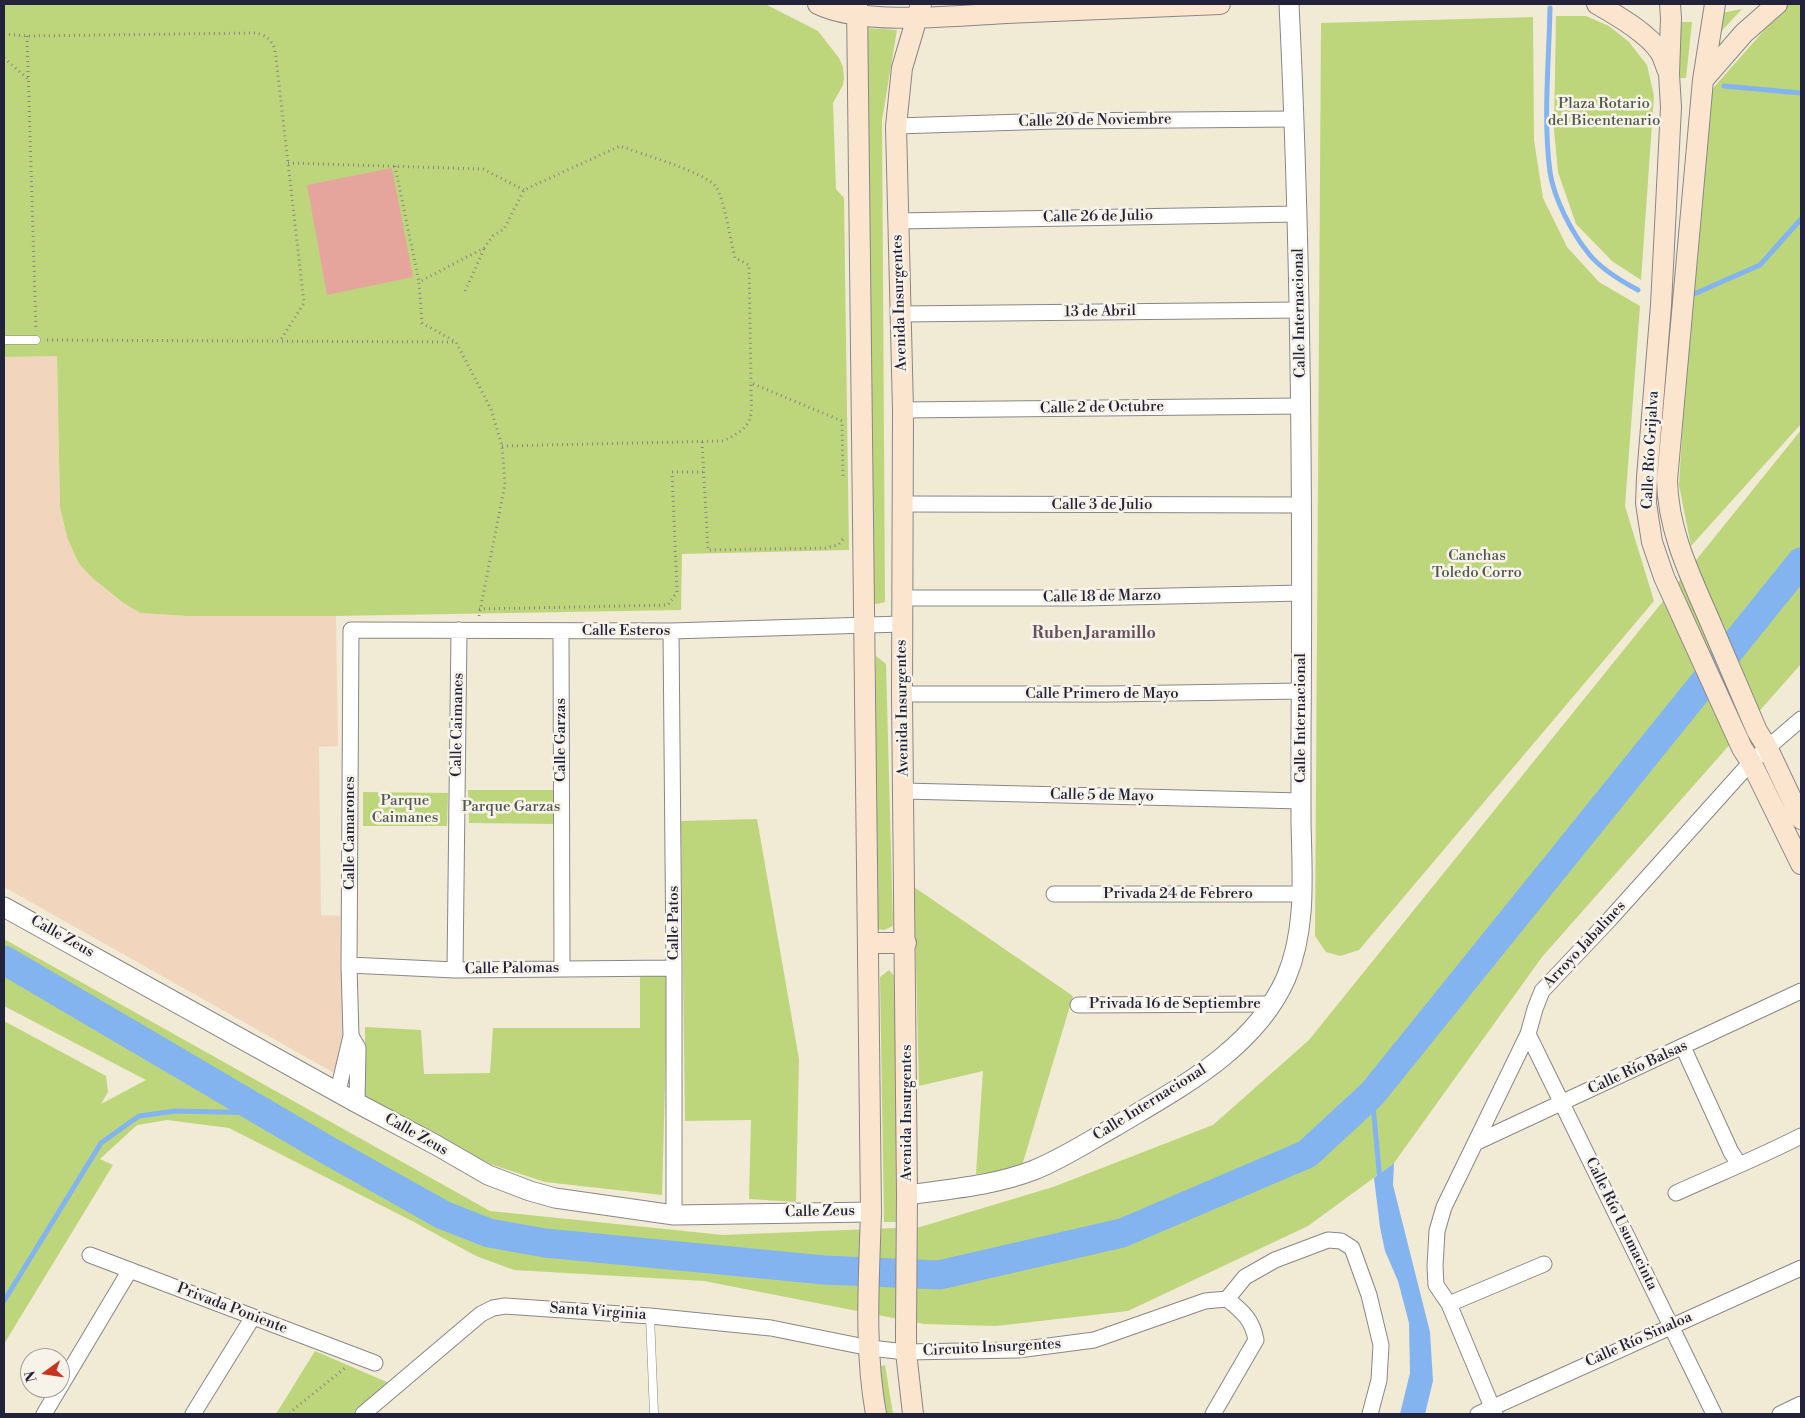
<!DOCTYPE html>
<meta charset="utf-8">
<style>
body{margin:0}
#map{position:relative;width:1805px;height:1418px;overflow:hidden;background:#f1ead5;font-family:"Libre Bodoni",serif}
canvas{display:block}
.frame{position:absolute;inset:0;border:5px solid #22223b;pointer-events:none}
.north{position:absolute;left:20px;top:1348px;width:50px;height:50px;box-sizing:border-box;background:#f7f3e8;border:1px solid #a29fa3;border-radius:50%;rotate:256deg;font-size:14px;font-weight:700;line-height:20px;text-align:center;color:#22223b}
.north::after{content:'';display:block;margin:auto;width:18px;height:22px;background:#c8321e;clip-path:polygon(50% 0,100% 100%,50% 72%,0 100%)}
</style>
<div id="map">
<canvas width="1805" height="1418"></canvas>
<div class="frame"></div>
<div class="north">N</div>
</div>
<script>
const context = document.querySelector('canvas').getContext('2d');
context.lineJoin = 'round';
function paint(path, color) {
  context.fillStyle = color;
  context.fill(path, 'evenodd');
}
function stroke(path, color, width, dash) {
  context.strokeStyle = color;
  context.lineWidth = width;
  context.lineCap = dash ? 'butt' : 'round';
  context.setLineDash(dash || []);
  context.stroke(path);
}
function label(font, color, halo, rows, align = 'center') {
  context.font = font + ' "Libre Bodoni",serif';
  context.lineWidth = 5;
  context.setLineDash([]);
  context.textBaseline = 'middle';
  context.strokeStyle = halo;
  context.fillStyle = color;
  for (const [text, x, y, turn = 0] of rows) {
    context.save();
    context.translate(x, y);
    context.rotate((+turn || 0) * Math.PI / 180);
    context.textAlign = isNaN(turn) ? turn : align;
    if (halo) context.strokeText(text, 0, 0);
    context.fillText(text, 0, 0);
    context.restore();
  }
}
paint(new Path2D(`
 M57 355 60 507 67 537 78 562 90 576 122 603 140 613 187 616H336L338 746 319 747 321 915 340 916 343 1037 336 1074 4 887V357Z`), '#f1d5bd');
paint(new Path2D(`
 M4 4H765L818 31 839 58 843 67 844 78 843 85 833 103 836 189 844 198 849 550 682 554 681 610 336 616H187L140 613 123 603 90 576 78 562 67 537 60 507 57 356 4 357Z
 M1787 4H1801V424L1691 546 1679 485 1692 276 1708 94Z
 M1742 9 1715 38 1716 14Z
 M1556 16H1586L1609 26 1629 42 1647 65 1654 96 1641 280 1612 261 1576 224 1558 172 1554 129Z
 M1533 17 1534 140 1543 198 1567 247 1599 282 1640 306 1625 506 1654 601 1359 950 1340 956 1326 952 1315 936 1321 23Z
 M1679 22H1692L1686 78H1677Z
 M866 28 897 30 882 120 885 602 877 604 867 602Z
 M1801 430V664L1542 957 1394 1163 1308 1226 1128 1311 996 1326 924 1324 704 1281 514 1270 476 1256 414 1222 229 1128 167 1120 137 1125 100 1159 113 1165 4 1344V1021L106 1076 108 1092 101 1104 146 1080 4 1006V939L490 1211 723 1235 920 1227 1053 1187 1213 1125 1309 1040Z
 M876 656 886 664 893 926 884 930 873 928Z
 M468 790H553V824L469 823Z
 M363 792 448 793 447 826H363Z
 M757 819 799 1059 796 1202 749 1199 751 1120 685 1121 681 821Z
 M914 887 1073 996 1021 1169 976 1174 983 1071 919 1086Z
 M889 970 896 978 898 1222H884L880 977Z
 M668 974 662 1195 545 1182 490 1164 403 1119 365 1097V1027L421 1030 424 1074 490 1073 493 1028H640V975Z
 M315 1351 389 1383 354 1414H276Z
 M885 1365 893 1414H881L876 1368Z`), '#bed67b');
paint(new Path2D(`
 M1394 1163 1393 1185 1430 1332 1433 1381 1425 1414H1400L1410 1373 1409 1323 1398 1281 1385 1251 1380 1227 1374 1178Z`), '#84b4ef');
stroke(new Path2D(`
 M1550 8C1549 61 1543 119 1550 172 1554 199 1572 233 1589 254 1601 269 1621 281 1638 290
 M1724 86 1801 93
 M1694 294 1760 265 1801 219
 M1372 1094 1380 1181
 M4 1301 101 1143 139 1116 176 1111 264 1113`), '#84b4ef', 5);
stroke(new Path2D(`
 M4 960 329 1151 443 1215 489 1233 545 1243 824 1270 939 1275 1122 1233 1307 1154 1372 1094 1801 562`), '#84b4ef', 29);
paint(new Path2D(`
 M392 168 413 277 327 295 307 185Z`), '#e5a59d');
const service = new Path2D(`
 M4 340H36
 M650 1316 654 1414`);
const minor = new Path2D(`
 M896 126 1054 121 1294 119
 M898 221 1298 214
 M900 314 1300 310
 M903 410 1301 406
 M903 504 1301 505
 M902 598H1082L1302 593
 M561 631 562 969
 M671 631 674 968V1215
 M902 694H1109L1302 691
 M904 791 1301 801
 M1054 894H1303
 M349 965 455 970 674 968
 M455 970 459 630
 M1078 1005 1271 1004
 M1528 1034 1714 1414
 M351 1036 358 1048 357 1103
 M1683 1047 1731 1152 1739 1164
 M338 1091 351 1036 349 965 351 630 671 631 902 624
 M1475 1143 1801 991
 M1676 1193C1718 1174 1760 1157 1801 1136
 M90 1255 375 1363
 M1449 1304 1544 1264
 M44 1414 130 1270
 M193 1414 253 1317
 M363 1414 481 1314 493 1308 505 1306 650 1316 771 1328 870 1348 906 1352 1018 1350 1094 1340 1205 1301 1227 1299 1245 1277 1275 1260 1328 1240 1341 1241 1352 1248 1369 1295 1381 1345 1379 1380 1370 1414
 M1213 1414 1256 1340C1252 1319 1243 1312 1227 1299
 M1478 1414 1801 1268
 M1495 1414 1449 1304 1436 1285 1435 1266 1437 1231 1444 1207 1528 1034 1535 1009 1542 991 1610 919 1751 762 1801 719
 M1780 1414 1801 1404`);
const tertiary = new Path2D(`
 M4 907 357 1103 436 1145 488 1175 530 1191 555 1198 674 1215 871 1212
 M907 1195C950 1189 993 1186 1034 1170 1062 1159 1089 1141 1116 1126 1179 1088 1255 1049 1286 978 1307 929 1302 873 1301 822 1301 793 1301 764 1301 736 1303 491 1301 248 1289 4`);
const secondary = new Path2D(`
 M818 4C863 26 955 16 1006 13 1078 10 1149 7 1220 4
 M857 4 871 1212C869 1279 864 1348 876 1414
 M1597 4C1616 15 1648 33 1660 52 1664 58 1665 65 1668 71
 M1670 4 1671 18 1669 74 1671 107 1661 305 1647 477 1646 503 1649 523 1652 542 1664 577 1742 748 1751 762 1801 864
 M1715 4 1703 80 1667 480C1668 530 1689 573 1709 619 1725 656 1741 694 1757 731L1767 747 1801 819
 M1703 80 1744 33 1777 4
 M868 943H906
 M913 1414 906 1352V1329L907 1195 902 694 903 410 896 126 902 68 921 4`);
stroke(service, '#8a8688', 9);
stroke(minor, '#8a8688', 17);
stroke(tertiary, '#8a8688', 21);
stroke(secondary, '#8a8688', 22);
stroke(new Path2D(`
 M4 34 27 36 255 33C267 35 270 39 275 49L304 303 280 341
 M27 36 36 331
 M4 58 28 79
 M288 163 483 169 524 190
 M395 166 419 282
 M465 291 484 249
 M47 340 455 342
 M702 442 708 550 825 548 838 545 844 538
 M502 446 723 441C757 425 751 417 751 383L842 421 843 479
 M479 609 668 605 677 592 672 472H704
 M479 616 505 484 502 446 491 409 456 342 422 323 419 282 484 248 493 236 504 229 524 190 620 146C639 153 707 173 716 187 724 198 731 243 735 258L749 265 751 383
 M290 1414 293 1410 345 1368`), '#8a8688', 3, [1, 4]);
stroke(service, '#fff', 8);
stroke(minor, '#fff', 15);
stroke(tertiary, '#fff', 19);
stroke(secondary, '#fbe5cf', 20);
label('15px', '#51584e', '#f7f3e8', [
 ["Plaza Rotario",1604,104],
 ["del Bicentenario",1604,121],
 ["Canchas",1477,556],
 ["Toledo Corro",1477,573],
 ["Parque",405,801],
 ["Caimanes",405,818],
 ["Parque Garzas",511,807]
]);
label('15px', '#22223b', '#f7f3e8', [
 ["Calle 20 de Noviembre",1095,121,-1],
 ["Calle 26 de Julio",1098,217,-1],
 ["Avenida Insurgentes",900,303,-92],
 ["13 de Abril",1100,312,-1],
 ["Calle Internacional",1300,313,-91],
 ["Calle 2 de Octubre",1102,408,-1],
 ["Calle Río Grijalva",1651,450,-87],
 ["Calle 3 de Julio",1102,505],
 ["Calle 18 de Marzo",1102,597,-1],
 ["Calle Esteros",626,631],
 ["Calle Primero de Mayo",1102,694],
 ["Avenida Insurgentes",903,708,-91],
 ["Calle Internacional",1301,718,-90],
 ["Calle Caimanes",458,725,-89],
 ["Calle Garzas",561,740,-90],
 ["Calle 5 de Mayo",1102,796,1],
 ["Calle Camarones",350,833,-90],
 ["Privada 24 de Febrero",1178,894],
 ["Calle Patos",674,923,-90],
 ["Calle Zeus",62,937,29],
 ["Arroyo Jabalines",1585,945,-47],
 ["Calle Palomas",512,969,-1],
 ["Privada 16 de Septiembre",1175,1004],
 ["Calle Río Balsas",1638,1068,-25],
 ["Calle Internacional",1150,1103,-32],
 ["Avenida Insurgentes",907,1113,-90],
 ["Calle Zeus",416,1135,29],
 ["Calle Zeus",820,1212,-1],
 ["Calle Río Usumacinta",1621,1224,64],
 ["Privada Poniente",232,1309,21],
 ["Santa Virginia",598,1312,4],
 ["Calle Río Sinaloa",1639,1340,-24],
 ["Circuito Insurgentes",992,1348,-3]
]);
label('bold 16px', '#66505d', '#f7f3e8', [
 ["Ruben Jaramillo",1094,634]
]);
</script>
